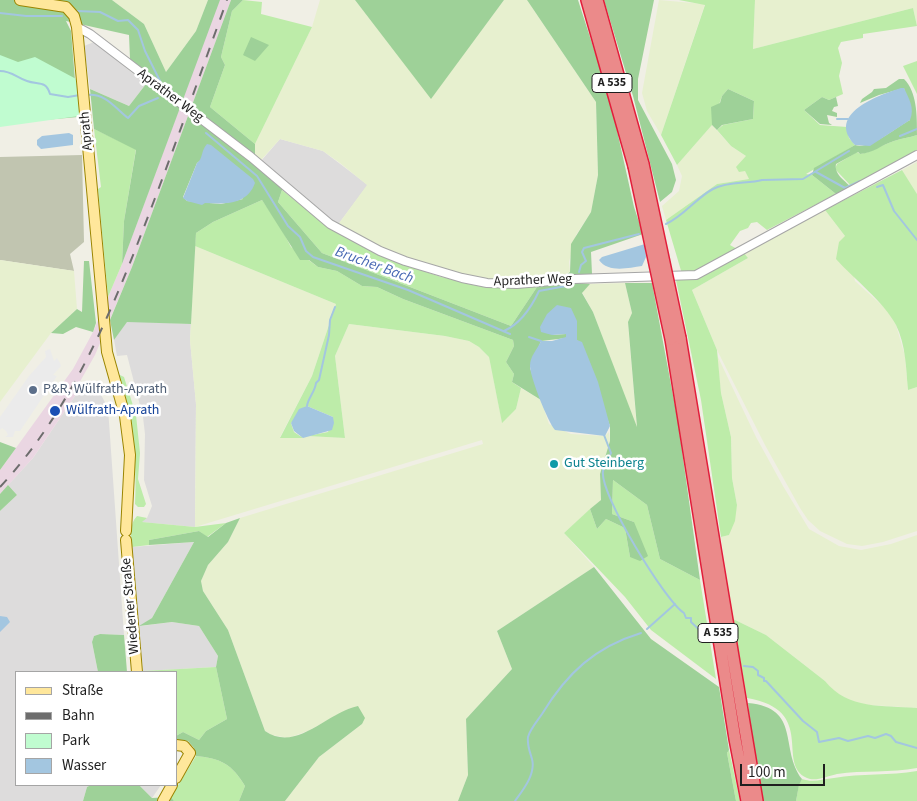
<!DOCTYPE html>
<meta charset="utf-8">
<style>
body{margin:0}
#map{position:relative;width:917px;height:801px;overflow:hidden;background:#f0efe5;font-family:"Source Sans 3",sans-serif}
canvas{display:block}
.legend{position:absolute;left:15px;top:671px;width:162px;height:115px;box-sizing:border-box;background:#fff;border:1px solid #a5a5a5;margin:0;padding:6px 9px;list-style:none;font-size:15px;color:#1f1f1f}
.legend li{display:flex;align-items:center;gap:10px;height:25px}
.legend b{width:25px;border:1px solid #a5a5a5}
.scale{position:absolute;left:740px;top:764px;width:85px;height:22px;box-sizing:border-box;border:2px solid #1f1f1f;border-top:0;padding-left:6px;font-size:15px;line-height:18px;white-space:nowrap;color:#1f1f1f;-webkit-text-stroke:4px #fff;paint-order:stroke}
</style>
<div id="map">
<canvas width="917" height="801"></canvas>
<ul class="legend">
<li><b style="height:6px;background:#ffe79b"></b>Straße</li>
<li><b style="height:6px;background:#6d6d6d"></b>Bahn</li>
<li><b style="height:14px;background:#c0fcd0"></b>Park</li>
<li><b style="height:14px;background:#a3c6e0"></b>Wasser</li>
</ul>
<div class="scale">100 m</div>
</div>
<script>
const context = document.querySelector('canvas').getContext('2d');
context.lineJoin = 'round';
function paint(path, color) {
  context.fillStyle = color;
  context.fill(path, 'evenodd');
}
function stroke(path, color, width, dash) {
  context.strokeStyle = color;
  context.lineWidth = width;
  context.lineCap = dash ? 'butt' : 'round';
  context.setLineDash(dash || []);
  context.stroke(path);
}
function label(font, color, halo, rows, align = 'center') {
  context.font = font + ' "Source Sans 3",sans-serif';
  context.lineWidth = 5;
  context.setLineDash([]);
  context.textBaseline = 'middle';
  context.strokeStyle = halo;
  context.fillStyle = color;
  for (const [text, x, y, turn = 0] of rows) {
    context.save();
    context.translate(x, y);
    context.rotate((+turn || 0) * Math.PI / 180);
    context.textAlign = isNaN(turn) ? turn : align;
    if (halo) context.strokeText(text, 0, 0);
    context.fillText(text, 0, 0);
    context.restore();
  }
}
paint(new Path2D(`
 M94 42 146 84 129 106 90 89 84 46Z
 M280 139 323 151 368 185 337 226 261 161Z
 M127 321 191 324 190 340 196 404 195 527 141 522 147 518 152 506 144 480 145 434 143 417 127 355 117 356 114 340Z
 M87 384 95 386 99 391 108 408 124 635 100 634 94 636 92 642 98 672H16V785H91L87 787 83 801H0V511L17 495 8 485 33 458 81 387Z
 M194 542 152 618 141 626 172 622 199 626 218 656 216 667 143 671 132 547Z
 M139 785H161L152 798Z`), '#dddcdc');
paint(new Path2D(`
 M219 0H231L132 267 95 355 78 385 81 387 33 458 0 494V470L73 369 93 332 122 264Z`), '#ead6e2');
paint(new Path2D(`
 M82 155 84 242 70 254 74 271 0 260V157Z`), '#c1c5b0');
paint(new Path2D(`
 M112 0H208L196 31 166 72 144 24Z
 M320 0H355L431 98 504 0H527L596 102 598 175 591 212 576 235 569 262 570 272 555 278 515 281 486 280 433 268 381 249 337 226 367 185 340 163 323 151 280 139 261 160 255 155V144L312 27Z
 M659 0 705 4 661 135 647 111 642 93Z
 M755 0H917V26L913 8 753 49Z
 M712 125 731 146 746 156 745 171 749 179 717 184 666 220 662 206 679 191 682 176 677 165Z
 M917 162V194L902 170Z
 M825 210 845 236 855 281 887 310 896 325 905 356 908 390 917 387V531L883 542 862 546 847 544 820 531 808 520 800 508 765 445 717 350 692 290 748 258 744 253Z
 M195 246 336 304 312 376 280 437 307 436 345 438 335 356 349 324 445 336 469 341 479 347 489 357 502 422 516 409 521 388 541 400 549 424 571 434 605 436 609 432 610 441 600 474 601 500 564 533 594 567 497 631 512 669 466 719 468 775 458 801H285L319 757 362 724 350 708 308 731 288 738 272 735 265 731 228 630 203 591 201 581 208 565 228 542 240 518 483 444 482 440 195 527 196 404 190 340Z
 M0 260 74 271 77 309 51 333 0 402Z
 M625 283 632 313 628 323 637 429 593 312 582 292 590 284Z
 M717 355 756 437 783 486 809 529 839 546 861 550 891 544 917 535V708L856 704 832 690 825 681 766 635 733 619 721 537 729 535 737 505 732 478 731 437 721 393Z`), '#e7f0cf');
paint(new Path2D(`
 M243 0 262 2 261 14 312 27 255 144 210 107 225 65 221 57 232 11Z
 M679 0H755L753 49 913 8 917 26 863 34V38L841 42 838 48 842 63 839 76 843 94 829 100 822 97 804 110 820 125 847 127 849 138 855 145 806 174 812 175 836 194 767 230 757 222 751 223 748 228 740 231 730 245 744 253 748 258 692 290 717 350 721 393 731 437 732 478 737 505 735 521 729 535 721 537 701 400 676 280 682 274 666 220 717 184 749 179 745 171 739 172 736 167 746 156 731 146 717 130 723 125 753 119 754 101 728 89 722 96 712 125 677 165 661 135 705 5Z
 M917 61V94L903 66Z
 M94 129 136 149 124 221 122 264 108 297 98 189 101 187Z
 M917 135V152L851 186 835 169 837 164 857 152 860 154C873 152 881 145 894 141 902 138 909 138 917 135Z
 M902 170 917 194V387L908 390C906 369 906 345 896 325 884 302 854 279 836 259L839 242 845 236 825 210Z
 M282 190 332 230 397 262 441 277 488 286 539 284 511 326 322 253 278 202Z
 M262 200 280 226 291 247 318 267 337 271 362 286 377 287 403 299 513 340 514 346 506 362 514 374 512 382 521 388 516 409 502 423 489 357 479 347 469 341 445 336 349 324 335 356 345 438 307 436 328 432 333 417 307 406 291 423 294 432 303 438H280L312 376 336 304 195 246 196 233 213 222Z
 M116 373 124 377 136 415 140 453 138 479 146 504 144 507H138L135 504C138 458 130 417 116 373Z
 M613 480 647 505 660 559 700 580 716 679 651 630 625 597 564 533 590 509 597 529 606 519 625 528 630 557 634 522 612 514Z
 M137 516 147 518 142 522 195 527 226 523 207 537 199 531 149 540V545L132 547C131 536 129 524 137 516Z
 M733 619 766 635 825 681C848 710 883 705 917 708V768C891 773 863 770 837 774 828 776 815 782 807 778 775 764 818 710 747 698Z
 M216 667 227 719 206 731 199 740 183 732 176 736V672L143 671Z
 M729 750 740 801H736L727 753Z
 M196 756C220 758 232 764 245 786L239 801H174L171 797Z
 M917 771V801H796L799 784 802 779C813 783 823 779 834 778 861 773 890 776 917 771Z`), '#bdeca9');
paint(new Path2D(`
 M0 0H112L144 24 166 72 196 31 208 0H220L122 264 124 221 136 150 94 129 90 89 129 106 146 84 130 59 129 35 66 21 71 31 78 117 0 124Z
 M231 0H243L232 11 221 57 225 65 210 107 255 144V155L299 194 282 190 278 202 322 253 511 326 539 284 563 282 590 284 582 293 593 312 637 427 628 322 632 313 625 283H652L678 422 700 580 660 559 647 505 613 480 612 514 634 522 648 556 640 561 630 557 625 528 606 519 597 529 590 509 601 500 600 474 610 441V426L577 340V321L552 335 566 334 567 338 541 341 530 368 541 400 512 382 514 374 506 362 514 346 513 340 403 299 377 287 362 286 337 271 318 267 309 260H300L262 200 213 222 196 233 191 324 127 322 114 340 110 320 132 267ZM201 160 243 199 221 204 187 201 183 197 197 163Z
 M355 0H504L431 99Z
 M527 0H578L610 99 634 207 643 234 591 252 592 274 566 275 570 272 571 244 591 212 598 175 596 102Z
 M604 0H654L638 79V100L672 164 676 180 672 192 660 202 633 96Z
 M251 37 269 45 255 61 243 55Z
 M899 79H904C917 92 917 115 917 135 909 138 902 138 894 141 881 145 874 153 860 154L858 152 836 164C834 174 844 180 851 187L836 194 812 175 814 168 855 145C871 150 896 127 910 120L904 88 879 95 860 103 862 99 872 92 874 89 886 88Z
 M728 89 754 101 753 119 722 125 717 130 712 125 711 107 720 103 722 96Z
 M822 97 829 100 836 97 838 106 834 107 832 111 837 113V117L827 115 829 123 832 125 820 124 804 110Z
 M84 261H89L96 323 93 332 76 327 63 334 51 333 77 309 82 312Z
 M0 442 16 448 0 470Z
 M8 485 17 495 0 511V494Z
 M240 518 228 542 208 565 201 581 203 591 228 630 265 731C297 753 327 712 358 706L365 718 362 724 319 757 285 801H239L245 786C232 764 220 758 196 756L194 748 188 741 176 740V736L183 732 199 740 206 731 227 719 216 667 218 656 199 626 172 622 139 626 152 618 194 542 149 545V540L199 531 208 537 226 523Z
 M594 567 651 639 719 687 729 750 727 753 736 801H458L468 775 466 719 512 669 497 631Z
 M100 634 124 635 127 672H98L92 642 94 636Z
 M748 703C802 708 779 749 802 779L799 785 796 801H763L755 765Z
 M91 785H139L152 798 171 797 174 801H83L87 787Z`), '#9ed198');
paint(new Path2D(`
 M0 55 18 62 35 57 78 80 79 116 0 127Z`), '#c0fcd0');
paint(new Path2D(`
 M50 349 54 361 57 358 60 363 61 366 53 375 57 376 20 431H15L13 437H5L8 435 6 431 2 428 0 430V417L29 376 46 357 45 351Z`), '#ebebeb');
paint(new Path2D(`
 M901 88H904C909 99 915 108 910 120L870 146 855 145C825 114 879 95 901 88Z
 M69 133 73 135V145L41 149 37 145V140L42 136Z
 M207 144 211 145 253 179 255 183C247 205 226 204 205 203L202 205 187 201 183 198 197 163C203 159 201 150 207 144Z
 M645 244 646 257 642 266C628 268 608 273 599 260L602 257Z
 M557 305 571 308 577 321V340L582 342 598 382 610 426 605 436 555 430C548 422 530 377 530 366 530 356 537 350 541 341H552L566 337V334L552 335 541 332 540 327 547 314Z
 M307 406 333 417 334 423 332 430 303 438 294 431 291 423 299 409Z
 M0 616 7 617 10 622 0 632Z`), '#a3c6e0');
stroke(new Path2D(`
 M77 11 100 12 118 21 128 20 138 30 145 51 162 85
 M0 13 26 16H62
 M0 71C12 71 17 78 27 81 38 85 46 80 50 94L68 97 80 95
 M87 95C106 93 115 108 128 118L139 106 158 98
 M837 119H848
 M206 133 257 176 288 226 300 237 306 251 313 257 408 290 510 334
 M900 136 917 129
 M816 172 845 188 860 181
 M877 187 883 185 894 211 917 240
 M666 224C684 216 696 198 713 189 728 181 748 184 762 180L803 179 849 151
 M579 272 581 265 586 261 582 252 584 248 639 234
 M504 331C520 324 532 306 539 291L566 286
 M529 337 541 341
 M307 406C308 398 315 392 316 383L319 380 329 335 330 320 335 307
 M604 435 611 453C609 458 604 465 603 471 599 493 665 601 684 613L686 618H691V622L707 637
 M647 629 675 604
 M744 666 753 667 758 671V675L764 678V681H766L803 721 817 732 819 742 839 738 848 741 868 736 875 738 886 734 891 736 896 742 917 748
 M515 801C523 790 536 774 532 759 530 752 527 746 528 737 530 729 538 720 542 714 567 673 595 647 641 633`), '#a3c6e0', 2);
const minor = new Path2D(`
 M77 27 90 34 251 157 330 224 380 251 405 261 462 278 487 283 517 284 574 279 696 275 917 155`);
const major = new Path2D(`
 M20 0 66 7 74 16 77 27 107 352 125 416 130 455 126 531
 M126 540 137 672
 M176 745 184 746 190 753 176 778
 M163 801 172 785`);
const highway = new Path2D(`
 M587 0 634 166
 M597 0 643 164
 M680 338 757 801
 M671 339 735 739 747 801`);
stroke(minor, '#a6a6a6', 10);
stroke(major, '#9a8500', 12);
stroke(highway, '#e21e3b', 14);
stroke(minor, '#fff', 8);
stroke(major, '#ffe79b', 10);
stroke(highway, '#eb8a8a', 11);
stroke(new Path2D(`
 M0 487C74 407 114 306 152 206 178 138 202 69 227 0`), '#6d6d6d', 2, [10, 10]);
const highwayBridge = new Path2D(`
 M643 164 680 338
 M634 166 671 339`);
stroke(highwayBridge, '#e21e3b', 14, []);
stroke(highwayBridge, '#eb8a8a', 11);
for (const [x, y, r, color] of [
 [33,390,5,"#5c6f8a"],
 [55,411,6,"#1a4fb4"],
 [554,464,5,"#0f9aa8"]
]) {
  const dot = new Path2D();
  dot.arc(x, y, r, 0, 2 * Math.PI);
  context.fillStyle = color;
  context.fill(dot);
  stroke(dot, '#fff', 2);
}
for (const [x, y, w] of [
 [612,83,40],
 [718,633,40]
]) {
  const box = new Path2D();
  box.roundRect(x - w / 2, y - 9.5, w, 19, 4);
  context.fillStyle = '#fff';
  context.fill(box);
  stroke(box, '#1f1f1f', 1);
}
label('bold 12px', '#1f1f1f', null, [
 ["A 535",612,83],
 ["A 535",718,633]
]);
label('14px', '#1f1f1f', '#fff', [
 ["Aprather Weg",170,96,37],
 ["Aprath",87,131,-95],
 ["Aprather Weg",533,281,-2],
 ["Wiedener Straße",131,606,-95]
]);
label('14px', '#4e5e75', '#fff', [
 ["P&R, Wülfrath-Aprath",43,390]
], 'left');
label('14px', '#164399', '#fff', [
 ["Wülfrath-Aprath",66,411]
], 'left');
label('14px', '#0d838f', '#fff', [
 ["Gut Steinberg",564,464]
], 'left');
label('italic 15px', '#4768b3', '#fff', [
 ["Brucher Bach",374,266,20]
]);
</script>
